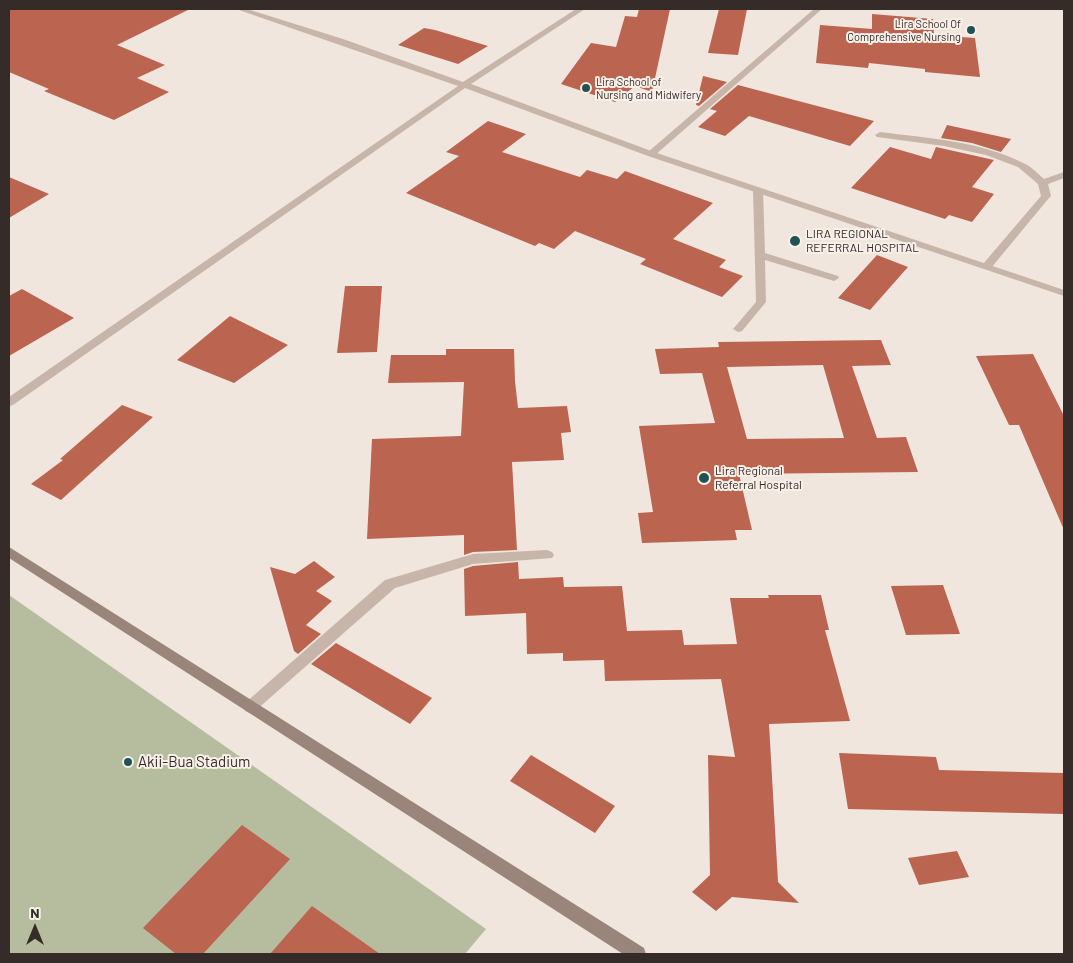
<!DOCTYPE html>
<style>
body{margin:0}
#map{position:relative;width:1073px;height:963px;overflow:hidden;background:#f0e6dd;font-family:Barlow,sans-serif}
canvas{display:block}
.frame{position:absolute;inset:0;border:10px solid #352c29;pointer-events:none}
.north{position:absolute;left:10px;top:903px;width:50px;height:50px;-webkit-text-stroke:4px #f8f0e9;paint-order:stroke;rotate:0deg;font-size:14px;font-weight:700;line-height:20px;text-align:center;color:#352c29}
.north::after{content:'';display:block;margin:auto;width:18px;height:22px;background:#352c29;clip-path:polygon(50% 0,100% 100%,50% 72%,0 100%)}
</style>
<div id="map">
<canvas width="1073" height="963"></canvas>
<div class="frame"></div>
<div class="north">N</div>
</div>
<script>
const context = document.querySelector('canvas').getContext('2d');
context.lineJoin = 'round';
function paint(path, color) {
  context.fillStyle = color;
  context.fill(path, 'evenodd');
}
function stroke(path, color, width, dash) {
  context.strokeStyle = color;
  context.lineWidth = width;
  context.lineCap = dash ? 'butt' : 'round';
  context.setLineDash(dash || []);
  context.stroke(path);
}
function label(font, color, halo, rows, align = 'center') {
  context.font = font + ' Barlow,sans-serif';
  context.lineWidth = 4;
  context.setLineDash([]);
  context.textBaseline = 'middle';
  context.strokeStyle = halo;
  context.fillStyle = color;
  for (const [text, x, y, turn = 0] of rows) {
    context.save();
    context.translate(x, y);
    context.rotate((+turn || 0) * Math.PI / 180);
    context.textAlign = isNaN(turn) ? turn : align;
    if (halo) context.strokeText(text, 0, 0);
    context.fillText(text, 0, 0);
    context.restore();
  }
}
paint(new Path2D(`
 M9 595 486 929 465 954H9Z`), '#b5bd9e');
paint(new Path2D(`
 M9 9H190L117 45 165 65 137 78 169 92 114 120 44 91 49 89 9 72Z
 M639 9H670L652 92 635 86 615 102 561 84 591 43 616 47 625 16 637 17Z
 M719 9H747L738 55 708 53Z
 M872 14 933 19 934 35 975 38 980 77 925 72V69L869 63 868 68 816 63 820 25 872 29Z
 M424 28 435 30 488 46 458 64 398 45Z
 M703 76 727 82 699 106 696 105Z
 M738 85 874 121 850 146 749 116 725 136 698 127 717 111 710 109Z
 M488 121 526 134 502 152 580 177 587 170 617 179 625 171 713 203 673 239 726 260 719 267 743 276 722 297 640 264 646 259 575 231 554 249 539 243 535 246 406 193 459 156 446 152Z
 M947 125 1011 139 1001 152 972 143 941 138Z
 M890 147 931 159 936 147 994 160 972 187 994 194 972 222 949 215 945 219 851 188Z
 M9 177 49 194 9 218Z
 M877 255 908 267 870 310 838 298Z
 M345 286H382L377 352 337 353Z
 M22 289 74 318 9 356V296Z
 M230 316 288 345 234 383 177 360Z
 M881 340 891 365 852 366 877 438 906 437 918 472 739 474 752 530H735L737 540 642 543 638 513 653 512 639 426 715 423 702 373 660 374 655 349 719 347 718 342ZM823 365 844 438 747 439 727 367Z
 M446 349H514L515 381 518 408 567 406 571 432 561 433 564 460 512 462 517 550 473 552 464 555V535L367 539 372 439 461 436 464 382 388 383 391 355H446Z
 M1033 354 1064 416V530L1019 425H1009L976 356Z
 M122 405 153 417 61 500 31 484 63 460 60 459Z
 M314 561 335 577 316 591 332 601 306 625 321 634 298 654 294 651 270 567 295 574Z
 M518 562 519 579 563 577 564 587 622 586 627 631 682 630 684 645 737 644 730 598H769L768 595H821L829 630H825L850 721 769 724 778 882 799 903 732 897 716 911 692 892 710 875 708 755 735 757 721 679 605 681 604 660 563 661V653L527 654 526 613 465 616 464 569 473 566Z
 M943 585 960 634 906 635 891 586Z
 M336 643 432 698 410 724 311 664Z
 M839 753 936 757 939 770 1064 773V814L848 809Z
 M531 755 615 806 595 833 510 781Z
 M242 825 290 859 203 954H176L143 928Z
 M957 851 969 877 919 885 908 858Z
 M312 906 380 954H270Z`), '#bb6450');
paint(new Path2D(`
 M814 9H822L654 156H648V152Z
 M880 132C927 138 980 141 1023 163 1031 166 1038 174 1044 179L1064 172V178L1048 184 1051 196 1049 198 991 268H983L982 266 983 264 1041 196 1038 184 1018 167 986 155 944 146 877 137 875 135Z
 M758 187 763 190 765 253 838 276 839 278 834 281 765 260 766 302 742 331 738 332 733 329 756 302 753 190Z
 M547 550 552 552 554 555 552 558 473 564 395 588 255 711 250 713 245 711 243 707 245 703 385 580 473 554Z`), '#c7b5aa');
paint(new Path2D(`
 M236 9H247L343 39 463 82 576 9H585L471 84 654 152 1064 290V296L648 156 465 88 13 405 9 406V397L458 86Z`), '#c7b5aa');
paint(new Path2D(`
 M9 547 644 948 646 954H623L9 558Z`), '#9a857b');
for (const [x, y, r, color] of [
 [971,30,5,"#225253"],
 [586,88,5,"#225253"],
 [795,241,6,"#225253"],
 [704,478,6,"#225253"],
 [128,762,5,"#225253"]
]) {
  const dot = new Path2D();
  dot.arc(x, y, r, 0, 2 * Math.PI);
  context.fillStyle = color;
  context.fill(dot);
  stroke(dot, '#f8f0e9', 2);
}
label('11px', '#352c29', '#f8f0e9', [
 ["Lira School Of",961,24],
 ["Comprehensive Nursing",961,37],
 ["Lira School of",596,82,"left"],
 ["Nursing and Midwifery",596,95,"left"]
], 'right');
label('12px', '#352c29', '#f8f0e9', [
 ["LIRA REGIONAL",806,234],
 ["REFERRAL HOSPITAL",806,248],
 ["Lira Regional",715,471],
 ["Referral Hospital",715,485]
], 'left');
label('15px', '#352c29', '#f8f0e9', [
 ["Akii-Bua Stadium",138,762]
], 'left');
</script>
